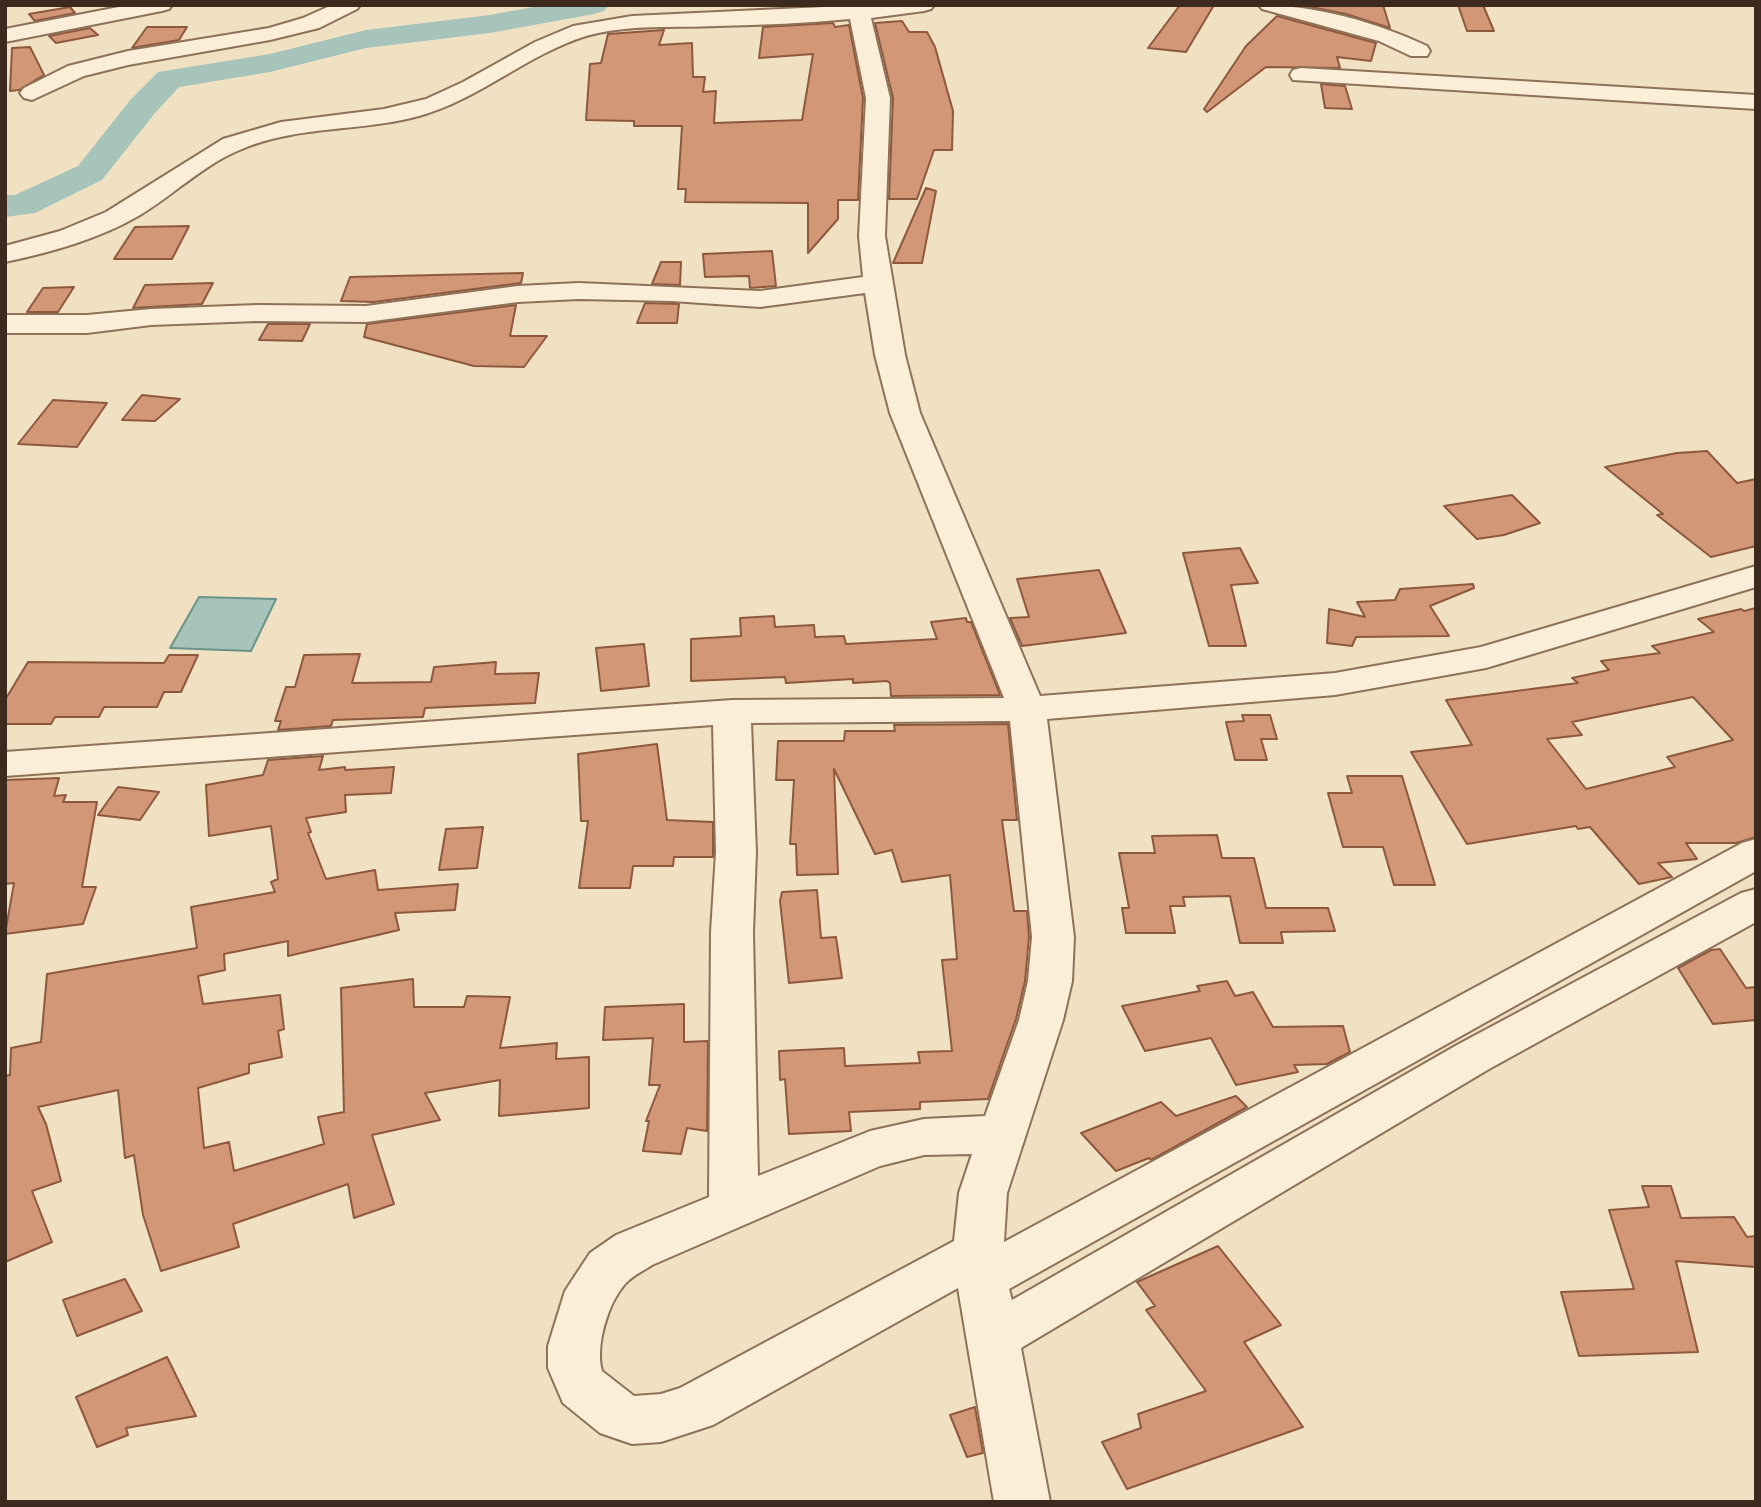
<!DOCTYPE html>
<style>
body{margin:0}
#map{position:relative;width:1761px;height:1507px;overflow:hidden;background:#f1e1c3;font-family:"Zilla Slab",serif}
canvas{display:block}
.frame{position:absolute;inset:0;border:7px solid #3c2a1e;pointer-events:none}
</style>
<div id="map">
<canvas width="1761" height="1507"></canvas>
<div class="frame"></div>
</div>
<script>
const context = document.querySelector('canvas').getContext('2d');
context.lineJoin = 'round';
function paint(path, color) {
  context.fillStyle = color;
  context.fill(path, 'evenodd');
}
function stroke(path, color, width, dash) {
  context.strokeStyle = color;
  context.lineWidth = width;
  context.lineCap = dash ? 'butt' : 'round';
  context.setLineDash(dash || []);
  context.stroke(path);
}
const water = new Path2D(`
 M199 597 276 599 251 651 170 648Z`);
paint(water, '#a6c4b9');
stroke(water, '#6b9387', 2);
paint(new Path2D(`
 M544 5H609L604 11 594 14 490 33 366 48 270 72 179 87 155 113 102 180 35 213 5 217V195H15L78 166 131 99 158 72 270 54 366 30 490 15Z`), '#a6c4b9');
const building = new Path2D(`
 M1180 5H1214L1186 52 1148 48Z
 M1301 5H1383L1390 28 1346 14Z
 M1458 5H1483L1494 31H1467Z
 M70 7 75 13 35 21 29 14Z
 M1277 16 1376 43 1371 61 1337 57 1340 68 1266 67 1207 112 1204 109 1246 46Z
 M902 21 909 32H927L935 47 953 111 952 150H934L917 199H889L893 98 875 23Z
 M833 23 835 27 849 25 863 98 858 200H838V219L808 253V203L685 202 686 189H678L682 126H634V121L586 120 590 64 601 63 608 34 664 30 659 45 692 43 693 77H705L703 92 716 91 714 123 802 120 813 54 759 58 763 27Z
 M147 27H187L179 40 132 48Z
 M90 28 98 35 56 43 49 36Z
 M30 47 44 75 19 90 10 91 12 48Z
 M1321 84 1345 86 1352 109 1325 108Z
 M926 188 936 191 922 263H893Z
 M189 226 172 259H114L135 227Z
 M772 251 776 286 750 288 749 276 705 277 703 254Z
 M661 262H681L680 285 652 284Z
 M523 273 521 283 374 302 341 301 350 277Z
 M213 283 202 304 133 308 145 285Z
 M74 287 58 312H27L43 288Z
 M645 303 679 304 677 323H637Z
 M516 305 510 336H547L524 367 474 366 364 337 367 324Z
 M268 324H310L302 341 259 340Z
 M142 395 180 399 155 421 122 420Z
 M53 400 107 403 77 447 18 444Z
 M1707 451 1737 483 1756 479V546L1711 557 1657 515 1663 514 1605 467 1677 453Z
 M1512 495 1540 523 1504 535 1477 539 1444 506Z
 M1240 548 1258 583 1231 585 1246 646H1209L1183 553Z
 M1099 570 1126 633 1022 646 1010 618 1029 617 1017 579Z
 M1473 584 1474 588 1430 606 1449 636 1356 637 1352 646 1327 643 1329 609 1365 617 1357 602 1395 600 1400 589Z
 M1756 608V837L1736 843H1686L1697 859 1658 863 1672 877 1639 884 1590 827 1578 829 1576 826 1467 844 1411 752 1472 745 1446 700 1578 683 1572 678 1609 670 1601 661 1660 653 1652 646 1714 632 1698 619 1741 609 1744 611ZM1693 697 1733 740 1667 757 1675 767 1586 789 1547 739 1582 735 1572 722Z
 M774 616 775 627 814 625 815 637 844 636 846 644 937 639 931 622 966 618 967 622H971L1000 695 891 696 890 683 887 681 853 683V679L786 683 785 677 691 681V639L741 636 740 618Z
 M644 644 649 686 601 691 596 648Z
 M360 654 352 683 431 682 434 667 496 662 495 674 539 673 535 703 425 708 423 717 333 720 331 726 278 730 281 721H275L286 687H295L304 655Z
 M169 655H198L181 692H164L157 707H104L99 717H55L51 724H5V700L28 662 164 663Z
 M1242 715H1270L1277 739H1261L1267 760H1235L1226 722 1244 721Z
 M1008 724 1017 820H1002L1014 911H1027L1029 937 1025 981 1016 1019 988 1099 920 1102V1109L849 1112 851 1131 789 1134 785 1079 780 1080 779 1051 844 1048 845 1066 920 1063 918 1052 952 1051 942 960 957 959 950 875 902 882 892 850 875 854 834 769 838 874 797 875 796 844H790L794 780H776L778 741H844L845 731H895L894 725Z
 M657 744 667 820 713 822V857H674L673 866H633L630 888H579L588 821H581L578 754Z
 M323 756 319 770 345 767V770L394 767 391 793 345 795 346 812 306 818 311 832 308 833 326 879 375 870 378 890 458 884 455 910 395 913 399 930 288 956V941L224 954 225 970 198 976 203 1004 280 995 284 1029 278 1031 282 1057 249 1064V1073L198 1088 204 1148 229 1142 234 1171 324 1144 318 1117 344 1112 341 988 413 979 414 1007H464L467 996 510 997 500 1048 557 1043 556 1059 589 1057V1108L499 1116 500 1080 425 1093 440 1120 372 1135 394 1204 354 1218 348 1184 233 1224 239 1247 161 1271 143 1215 134 1155 125 1158 118 1090 38 1107 46 1124 61 1181 32 1191 52 1242 5 1262V1076L10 1075 11 1048 41 1042 47 974 197 948 191 907 275 892 271 882 278 879 271 826 209 836 206 785 263 775 268 760Z
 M1347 776H1402L1435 885H1394L1383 847H1343L1328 793H1352Z
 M59 778 54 796 66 795 63 802H97L82 887H96L83 924 5 934 14 883 5 884V780Z
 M118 787 159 792 140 820 98 815Z
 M483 827 477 868 439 870 446 829Z
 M1217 835 1222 858H1254L1266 908H1328L1335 931 1281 932 1283 943H1240L1230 896 1183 897 1185 906H1170L1175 933H1126L1122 908H1129L1119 853H1155L1152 836Z
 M817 890 821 938 836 937 842 978 789 983 780 901 782 892Z
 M1720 949 1746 988 1756 987V1020L1713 1024 1678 968 1711 950Z
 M1227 981 1235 996 1253 992 1273 1027 1343 1026 1350 1052 1327 1064 1294 1065 1298 1072 1236 1085 1211 1038 1145 1051 1122 1006 1200 991 1197 986Z
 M684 1004V1042L708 1041 707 1131 687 1128 681 1154 643 1151 649 1121H646L660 1085H649L653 1038 603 1040 605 1007Z
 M1236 1096 1247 1107 1151 1160 1149 1158 1116 1171 1081 1133 1161 1102 1176 1116Z
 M1642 1186H1671L1681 1218 1734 1217 1747 1237 1756 1236V1267L1676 1261 1698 1352 1579 1356 1561 1292 1634 1289 1609 1210 1649 1207Z
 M1218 1246 1281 1325 1244 1342 1303 1427 1127 1489 1102 1442 1141 1428 1138 1414 1206 1391 1146 1310 1155 1306 1137 1282Z
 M125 1279 142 1311 77 1336 63 1300Z
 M167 1357 196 1416 126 1428 128 1435 97 1447 76 1397Z
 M975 1407 983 1453 967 1457 950 1415Z`);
paint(building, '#d29777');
stroke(building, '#8e583d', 2);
const minor = new Path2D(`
 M129 5H172L169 9 162 11 5 42V29Z
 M332 5H360L357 9 319 28 270 40 128 65 84 76 32 100 24 98 20 93 24 88 68 66 128 51 269 28 303 18Z
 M867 5H934L931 9 924 11 871 18 890 98 885 236 905 355 920 413 1040 696 1335 673 1481 647 1756 566V587L1486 668 1335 695 1047 719 1074 937 1072 981 1063 1020 1007 1193 1004 1242 1742 843 1756 839V871L1009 1289 1012 1300 1457 1045 1741 893 1756 889V922L1489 1069 1021 1348 1050 1502H994L958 1288 713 1425 661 1442 632 1444 600 1433 563 1403 548 1368V1346L565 1291 590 1253 616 1235 709 1197 711 932 716 852 713 725 5 776V752L732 700 1004 698 890 413 875 355 865 293 760 307 672 301 579 299 518 302 366 322 257 321 151 325 87 333H5V315H87L151 309 257 305 366 306 518 286 579 283 760 291 863 277 859 236 866 98 850 19C806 23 762 25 718 26 675 28 628 24 586 36 526 55 480 99 419 116 361 132 298 125 242 149 204 164 175 194 140 215 99 239 52 252 5 262V246L60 231 106 212 223 139 281 122 384 109 426 99 463 82 535 42 573 26 632 16ZM1010 721 1032 937 1028 981 1019 1020 985 1116 924 1119 870 1131 758 1176 753 932 756 852 751 723ZM972 1154 959 1193 954 1241 680 1388 661 1394 634 1396 602 1371C595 1346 608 1303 625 1284 632 1276 643 1271 652 1265L880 1166 924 1155Z
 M1259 5C1316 5 1375 22 1427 46L1430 51 1427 56H1411L1379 41 1262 9Z
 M1301 68 1756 95V109L1293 80 1290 75 1293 70Z`);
stroke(minor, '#8d7158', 4);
paint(minor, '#fbeed8');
</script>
